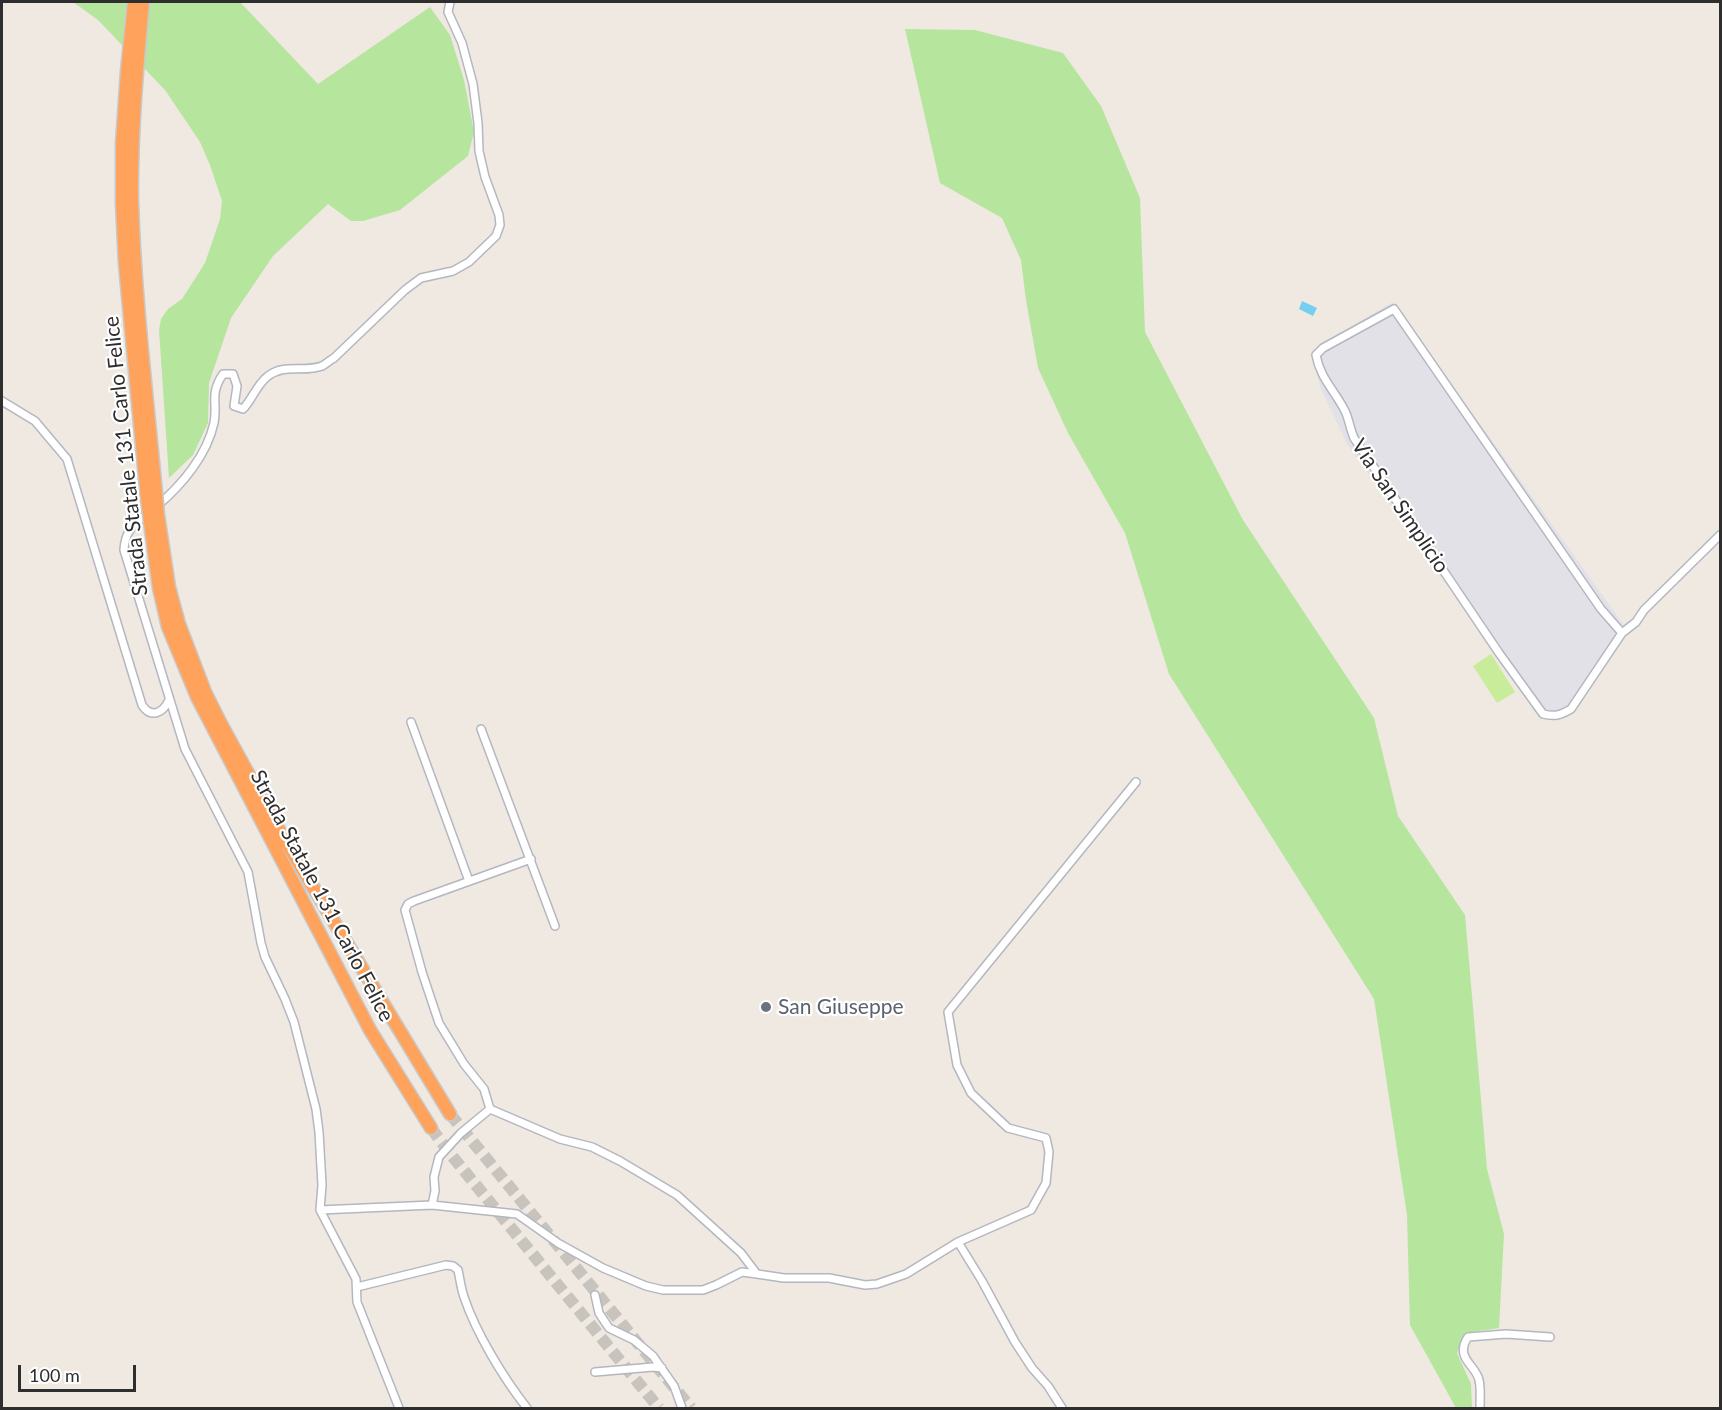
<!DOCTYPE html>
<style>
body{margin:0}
#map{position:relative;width:1722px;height:1410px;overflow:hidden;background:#efe9e1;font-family:Lato,sans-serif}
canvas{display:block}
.frame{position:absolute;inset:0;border:3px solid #2e2e2e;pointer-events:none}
.scale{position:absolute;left:18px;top:1365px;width:118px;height:27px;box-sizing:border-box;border:3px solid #2e2e2e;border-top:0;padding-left:8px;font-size:18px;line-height:21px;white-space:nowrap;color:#2e2e2e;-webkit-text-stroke:4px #fff;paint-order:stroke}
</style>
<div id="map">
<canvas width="1722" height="1410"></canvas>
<div class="frame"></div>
<div class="scale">100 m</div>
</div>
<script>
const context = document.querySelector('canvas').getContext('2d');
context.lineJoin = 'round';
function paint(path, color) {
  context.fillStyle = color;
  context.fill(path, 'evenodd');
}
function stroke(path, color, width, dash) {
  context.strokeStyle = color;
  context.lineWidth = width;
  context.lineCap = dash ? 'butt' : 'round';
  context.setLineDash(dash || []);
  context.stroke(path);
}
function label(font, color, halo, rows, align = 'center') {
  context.font = font + ' Lato,sans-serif';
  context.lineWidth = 4.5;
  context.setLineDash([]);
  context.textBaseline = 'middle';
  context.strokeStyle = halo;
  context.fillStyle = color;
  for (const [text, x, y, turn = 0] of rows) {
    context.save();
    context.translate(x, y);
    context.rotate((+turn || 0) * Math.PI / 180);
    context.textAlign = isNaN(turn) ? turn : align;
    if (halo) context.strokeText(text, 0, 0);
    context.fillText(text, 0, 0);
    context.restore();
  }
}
paint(new Path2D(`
 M1393 302 1626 628 1580 703 1563 717 1548 718 1534 707 1347 444 1320 387 1314 362 1316 352 1333 337Z`), '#e3e1e8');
paint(new Path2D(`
 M73 2H240L318 84 430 7 450 35 464 80 474 132 468 156 400 210 363 221H351L328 204 273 256 231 318 209 383 208 423 193 455 169 478 159 330 161 319 168 309 182 299 205 263 220 219 222 201 210 165 200 142 165 90 98 20Z
 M905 29 975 30 1063 53 1101 106 1140 198 1145 332 1243 520 1374 718 1398 816 1465 915 1487 1169 1504 1234 1499 1328 1465 1333 1457 1353 1471 1384 1472 1408H1456L1410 1325 1407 1215 1374 999 1169 674 1125 533 1068 433 1038 368 1026 300 1021 260 1002 218 940 183Z`), '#b6e59e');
paint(new Path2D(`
 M1491 654 1515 692 1497 703 1473 666Z`), '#c9ec9a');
paint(new Path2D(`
 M1302 301 1317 308 1313 316 1299 309Z`), '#75cff0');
stroke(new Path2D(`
 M450 1114 691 1408
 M431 1128 452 1156 659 1408`), '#c8c4bd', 12, [12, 6]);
const street = new Path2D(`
 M2 401 35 421 67 459 142 705C151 719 163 713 169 700
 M157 506C182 485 207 455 214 423 218 402 209 395 223 374H233L237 386 234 406 243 409C252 400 257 384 268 376 286 363 303 373 322 366 326 364 330 360 334 358L405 290 421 278 453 271 469 262 496 236 500 225 499 215 485 177 479 151 478 123 473 84 462 43 448 12 450 2
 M148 513C134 525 125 530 124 550L185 749 248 872 261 943 265 957 285 999 294 1022 316 1109 319 1132 322 1185 320 1210
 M1622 633 1601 609 1394 309 1323 348 1316 355C1320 378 1335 391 1345 411 1349 419 1350 429 1354 438L1499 653 1543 714C1555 717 1561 715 1571 709L1622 633 1636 622 1644 610 1720 535
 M411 722 469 881
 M481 729 555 926
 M490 1109 484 1089 464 1064 439 1023 422 972 405 910 408 904 414 901 531 859
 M432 1205 435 1191 434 1177 439 1157 461 1133 490 1109 560 1139 592 1147 620 1161 677 1195 741 1253 757 1274 784 1278H829L865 1285 877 1284 906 1274 958 1242 1031 1210 1046 1183 1049 1152 1046 1138 1008 1128 971 1093 957 1065 948 1012 1136 782
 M320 1210 432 1205 517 1214 558 1243 603 1268 646 1286 663 1290H703L716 1285 742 1272 757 1274
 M320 1210 356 1279 357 1302 399 1408
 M958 1242 982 1281 1015 1342 1032 1368 1048 1386 1062 1408
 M357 1287 446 1265 453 1266 458 1270C460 1279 461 1289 464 1297 476 1333 504 1379 527 1408
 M595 1295 599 1313 609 1328 634 1340 653 1356 674 1386 682 1408
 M595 1372 653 1367 662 1368
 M1480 1408C1480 1400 1481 1388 1479 1380 1476 1365 1454 1358 1468 1337L1506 1334 1550 1337`);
const highway = new Path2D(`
 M134 2 127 71 122 144V203L125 264 147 499
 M143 2C137 68 131 135 132 202 135 299 147 396 156 493
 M158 515 169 587 179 624 205 692 220 722 284 839 450 1114
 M150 522 159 588 168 627 197 697 370 1030 431 1128`);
stroke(street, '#b4b7c1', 10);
stroke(highway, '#c9c9c9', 15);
stroke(street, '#fff', 7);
stroke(highway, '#ffa35c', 12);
const highwayBridge = new Path2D(`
 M156 493 158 515
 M147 499 150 522`);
stroke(highwayBridge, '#c9c9c9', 15, []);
stroke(highwayBridge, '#ffa35c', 12);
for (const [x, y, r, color] of [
 [766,1007,6,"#6b7280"]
]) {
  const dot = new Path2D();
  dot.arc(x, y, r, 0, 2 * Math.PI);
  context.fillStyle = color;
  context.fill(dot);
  stroke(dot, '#fff', 2);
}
label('21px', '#2e2e2e', '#fff', [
 ["Strada Statale 131 Carlo Felice",126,456,-96],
 ["Via San Simplicio",1400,506,56],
 ["Strada Statale 131 Carlo Felice",322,896,62]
]);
label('21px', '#5b616d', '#fff', [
 ["San Giuseppe",778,1007]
], 'left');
</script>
